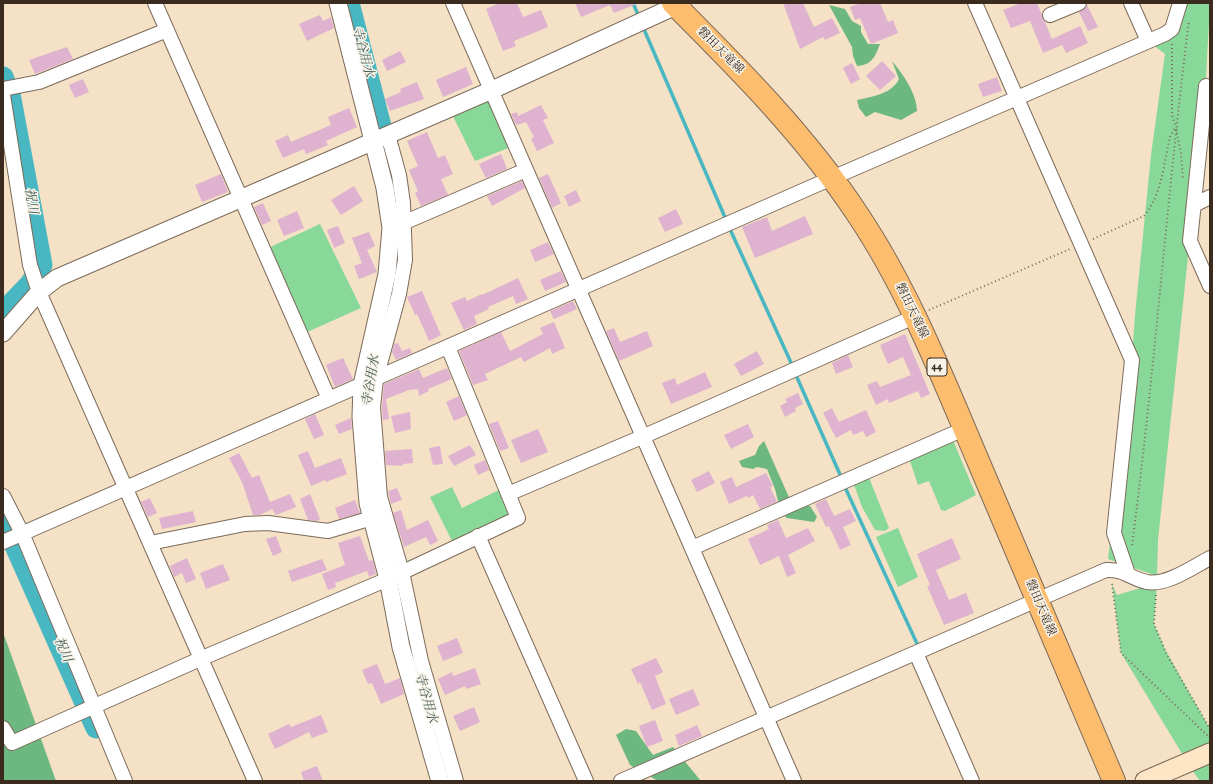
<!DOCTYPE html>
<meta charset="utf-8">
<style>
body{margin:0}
#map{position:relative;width:1213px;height:784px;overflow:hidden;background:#f4e1c6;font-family:"IM FELL English",serif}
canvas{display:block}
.frame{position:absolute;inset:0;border:4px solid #3b2a1e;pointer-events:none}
</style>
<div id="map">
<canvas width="1213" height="784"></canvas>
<div class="frame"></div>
</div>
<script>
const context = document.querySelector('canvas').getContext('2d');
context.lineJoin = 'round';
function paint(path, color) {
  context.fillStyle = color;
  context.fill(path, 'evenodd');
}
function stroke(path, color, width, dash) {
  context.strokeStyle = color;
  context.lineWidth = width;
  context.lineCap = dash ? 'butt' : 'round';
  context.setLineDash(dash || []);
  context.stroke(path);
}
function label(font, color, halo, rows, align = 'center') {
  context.font = font + ' "IM FELL English","Noto Serif JP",serif';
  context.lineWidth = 3;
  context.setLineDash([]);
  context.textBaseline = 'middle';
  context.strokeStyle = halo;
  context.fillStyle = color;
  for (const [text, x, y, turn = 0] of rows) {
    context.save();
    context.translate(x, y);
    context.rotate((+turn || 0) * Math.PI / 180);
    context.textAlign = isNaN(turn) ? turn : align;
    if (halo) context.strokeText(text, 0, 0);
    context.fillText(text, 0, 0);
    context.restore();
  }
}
paint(new Path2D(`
 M1172 3H1210L1205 96 1158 540 1157 576 1108 559 1131 371 1135 315 1151 155 1165 54 1148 41 1168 31Z
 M492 90 516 145 475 161 449 108Z
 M320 224 361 308 305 333 264 250Z
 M952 438 976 495 945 511 941 510 929 481 918 485 909 458Z
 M868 475 889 528 885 531 875 530 862 507 853 482Z
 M452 487 462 508 505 487 518 518 455 547 430 497Z
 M898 528 918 577 898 587 876 537Z
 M1157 583 1154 624 1166 651 1210 729V781H1200L1192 770 1121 653 1112 584 1117 595Z`), '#87d899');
paint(new Path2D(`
 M829 5 845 9 852 21 861 26V32L868 44H880C875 57 872 65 857 66L853 56 852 47Z
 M892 61C903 74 917 94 917 111L901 120 875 112 866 117 859 108 857 100C871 97 892 94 899 79Z
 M764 441 792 504 810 506 817 517 814 522 787 518 781 513 775 489 767 469 757 467 753 469 742 467 739 461 755 455 759 446Z
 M3 632 56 781H3Z
 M626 729 636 731 653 755 673 747 701 781H658L630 765 616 735Z`), '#6db881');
stroke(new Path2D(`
 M633 3 639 17
 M643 27 727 222
 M729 227 793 367
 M795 373 842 479
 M844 485 919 648`), '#49b7c2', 3.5);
stroke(new Path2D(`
 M349 3 389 157
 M3 77 10 94 42 265 30 284 3 312
 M384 326 396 269 398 225
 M3 519 96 728
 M396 580 414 661`), '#49b7c2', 21);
paint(new Path2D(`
 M500 3H517L523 17 541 10 548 27 514 41 516 46 503 51 486 9Z
 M575 3H639L614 13 610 5 581 17Z
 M783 3H803L814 27 832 18 840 33 825 40 823 37 800 49Z
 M861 3H880L888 22 893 20 898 33 871 44 860 18 855 20 850 7Z
 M1021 3H1037L1052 39 1080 26 1088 43 1066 53 1062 45 1043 53 1030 21 1011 28 1003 10Z
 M1087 5 1098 27 1088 31 1079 12 1085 8Z
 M320 15 323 21 331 17 334 28 307 41 299 24Z
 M67 47 73 59 35 74 29 60Z
 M400 51 406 62 387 71 382 60Z
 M882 61 896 76 880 90 866 76Z
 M852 63 860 79 851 84 843 68Z
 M466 67 473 84 443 97 436 80Z
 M997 77 1002 91 983 97 978 84Z
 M83 79 89 92 75 98 69 85Z
 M417 82 424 99 390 111 385 99 401 92 400 89Z
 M541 105 548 118 543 120 554 143 537 151 531 139 534 137 526 122 516 125 511 114 517 112 518 116Z
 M349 108 357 127 326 141 328 145 306 154 304 149 283 158 275 141 288 135 291 142 331 125 328 117Z
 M427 132 438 158 445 155 453 174 441 179 448 195 421 206 415 193 418 191 409 170 418 166 407 141Z
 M501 154 507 169 486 178 479 164Z
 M221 174 228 192 202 202 195 185Z
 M548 174 561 203 552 208 539 178Z
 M522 181 525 188 492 206 487 196Z
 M354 186 363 201 341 215 331 200Z
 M576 190 581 201 569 207 564 196Z
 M263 203 271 221 262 225 254 207Z
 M676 209 683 224 665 232 658 218Z
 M297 211 304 228 284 236 277 220Z
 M805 216 813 234 755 258 742 227 767 217 772 231Z
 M338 226 345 243 334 248 327 230Z
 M369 232 375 246 367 250 377 272 359 279 354 266 362 263 352 238Z
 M548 242 554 254 535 262 530 250Z
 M561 271 566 282 545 291 540 280Z
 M518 278 528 299 516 304 513 296 488 307 489 309 474 316 477 324 464 330 451 303 465 297 467 301 482 294V295Z
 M422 291 441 335 429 341 417 314 415 315 407 297Z
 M573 301 577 309 554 319 550 311Z
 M554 322 565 348 552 354 550 348 524 362 521 357 485 374 488 380 473 385 459 351 501 332 510 351 543 334 540 328Z
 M614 328 620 342 647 331 653 346 619 361 606 331Z
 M905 334 930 394 921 398 918 391 889 403 888 399 876 405 867 385 877 381 880 387 911 375 903 357 888 364 880 345Z
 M398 343 402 351 410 348 412 353 396 360 392 352 394 344Z
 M757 351 764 364 741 376 734 364Z
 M848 355 853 367 836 374 832 363Z
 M343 358 353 379 335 387 326 365Z
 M447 368 452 379 428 389 429 391 419 396 418 389 409 390 386 399 389 419 383 420 382 407 384 384 419 369 423 378Z
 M705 372 712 387 671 404 662 383 675 378 677 385Z
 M798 393 803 404 795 408 796 411 785 417 780 406 787 402 785 399Z
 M459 396 467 415 454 421 446 402Z
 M832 408 839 422 866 410 876 432 866 437 863 431 853 435 851 430 836 438 823 413Z
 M410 412 411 429 395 433 391 416Z
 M315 414 324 435 314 439 305 419Z
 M351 418 352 429 339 434 335 425Z
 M498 421 509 448 500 451 489 424Z
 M748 424 754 437 731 449 724 435Z
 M538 429 548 452 521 463 511 440Z
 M470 445 476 455 454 466 448 456Z
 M440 446 443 464 433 465 429 448Z
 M412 449 413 463 403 464 402 466 386 465 385 451Z
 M308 451 315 468 341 458 347 474 326 482 325 480 311 486 298 455Z
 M239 453 252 478 259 475 270 502 290 494 296 507 276 515 272 509 260 515H253L242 482 229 458Z
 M485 460 489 470 478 475 474 465Z
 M709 471 715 483 697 492 691 480Z
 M766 473 773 486 770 487 777 502 760 509 753 495 748 498 747 496 729 504 720 482 732 477 736 487Z
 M397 488 402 500 391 504 388 491Z
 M310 494 320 519 317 521 308 520 300 499Z
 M150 498 157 513 148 517 141 502Z
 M826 499 834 516 850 509 856 521 843 527 851 545 840 550 829 526 826 527 815 504Z
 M355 500 360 513 339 519 335 508Z
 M401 510 407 530 428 520 438 541 430 545 426 537 404 547 393 513Z
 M193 511 196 522 162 529 159 518Z
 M778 520 786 538 808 528 815 541 788 555 796 573 787 577 779 556 760 565 748 539 769 529 767 525Z
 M276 536 282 552 273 556 266 539Z
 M360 536 369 561 373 560 376 574 369 577 367 571 335 583 336 587 328 590 322 574 345 565 338 543Z
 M952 538 961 559 936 570 949 600 966 593 974 613 944 625 927 586 930 585 917 554Z
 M187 558 196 579 186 583 182 573 174 577 170 566Z
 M322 559 327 570 292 582 288 571Z
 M223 564 230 580 206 589 200 573Z
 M457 638 463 653 443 661 437 646Z
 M656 658 663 672 655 676 666 704 652 710 640 682 638 684 631 669Z
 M377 664 385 684 400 678 404 694 381 704 372 683 368 684 362 670Z
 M475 668 481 684 466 689 465 686 445 695 438 679 452 672 453 676Z
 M693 689 700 705 676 715 669 699Z
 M474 707 480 722 460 731 453 716Z
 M321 715 328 732 312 738 309 732 275 749 268 734 289 724 291 727Z
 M655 720 663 741 647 747 639 726Z
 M697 725 702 736 679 746 675 735Z
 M317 766 323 781H304L301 772Z`), '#dfb3cf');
const minor = new Path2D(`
 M155 3 329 399
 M453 3 794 781
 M975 3 1132 360 1114 533 1128 574
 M1131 3 1148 41
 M1050 15 1079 3
 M1206 86 1190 241 1210 286
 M3 89 39 82 167 30
 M3 95 30 265 39 292 255 781
 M388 135 399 175 403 203 405 260 399 294 376 379 373 407 380 497 402 572 421 661 456 781
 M1194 205 1210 197
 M396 226 526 170
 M508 494 642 437 914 317
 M3 496 22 533 125 781
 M478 536 586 781
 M3 542 832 178 1165 34 1172 29 1180 3
 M150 543 245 524 268 523 328 531 372 518
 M692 548 964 429
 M916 653 972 781
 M3 728 12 743 200 659 388 579 518 518 448 347
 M621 781 1106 570C1125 569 1131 579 1147 582 1166 586 1193 567 1210 558`);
const tertiary = new Path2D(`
 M338 3 385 188 391 228 387 274 362 385 361 417 368 503 388 579 401 647 440 781
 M3 333 39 292 57 278 492 90 682 3`);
const secondary = new Path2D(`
 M1145 781 1210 753`);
const primary = new Path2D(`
 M673 3C739 69 806 136 858 215 909 291 943 379 979 463 1024 569 1069 675 1114 781`);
stroke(minor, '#7c6a59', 16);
stroke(tertiary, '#7c6a59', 19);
stroke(secondary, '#7c6a59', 21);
stroke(primary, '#7c6a59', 24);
stroke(new Path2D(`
 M1172 44V115L1175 125
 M1176 129 1181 153 1183 180
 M1093 239 1144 216C1162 195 1164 162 1170 137L1175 127
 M929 310 1070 249
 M1132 545C1155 370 1167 195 1189 20
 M1112 584 1121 653 1210 738
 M1156 595 1154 624 1167 655 1210 729`), '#7c6a59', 2, [1, 3]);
stroke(minor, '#fff', 14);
stroke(tertiary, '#fff', 17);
stroke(secondary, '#fee5c5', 19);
stroke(primary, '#fcbd6f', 22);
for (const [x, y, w] of [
 [937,367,20]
]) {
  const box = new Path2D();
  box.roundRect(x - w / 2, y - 9, w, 18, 3);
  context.fillStyle = '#f7f3e8';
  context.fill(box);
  stroke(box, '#3b2a1e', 1);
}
label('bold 11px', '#3b2a1e', null, [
 ["44",937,367]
]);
label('12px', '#3b2a1e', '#f7f3e8', [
 ["磐田天竜線",720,51,45],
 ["磐田天竜線",911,311,64],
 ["磐田天竜線",1040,608,67]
]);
label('italic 13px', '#405b57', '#f7f3e8', [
 ["寺谷用水",362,52,75],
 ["祝川",30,201,80],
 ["寺谷用水",372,381,-81],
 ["祝川",62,650,66],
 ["寺谷用水",425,698,74]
]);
</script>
